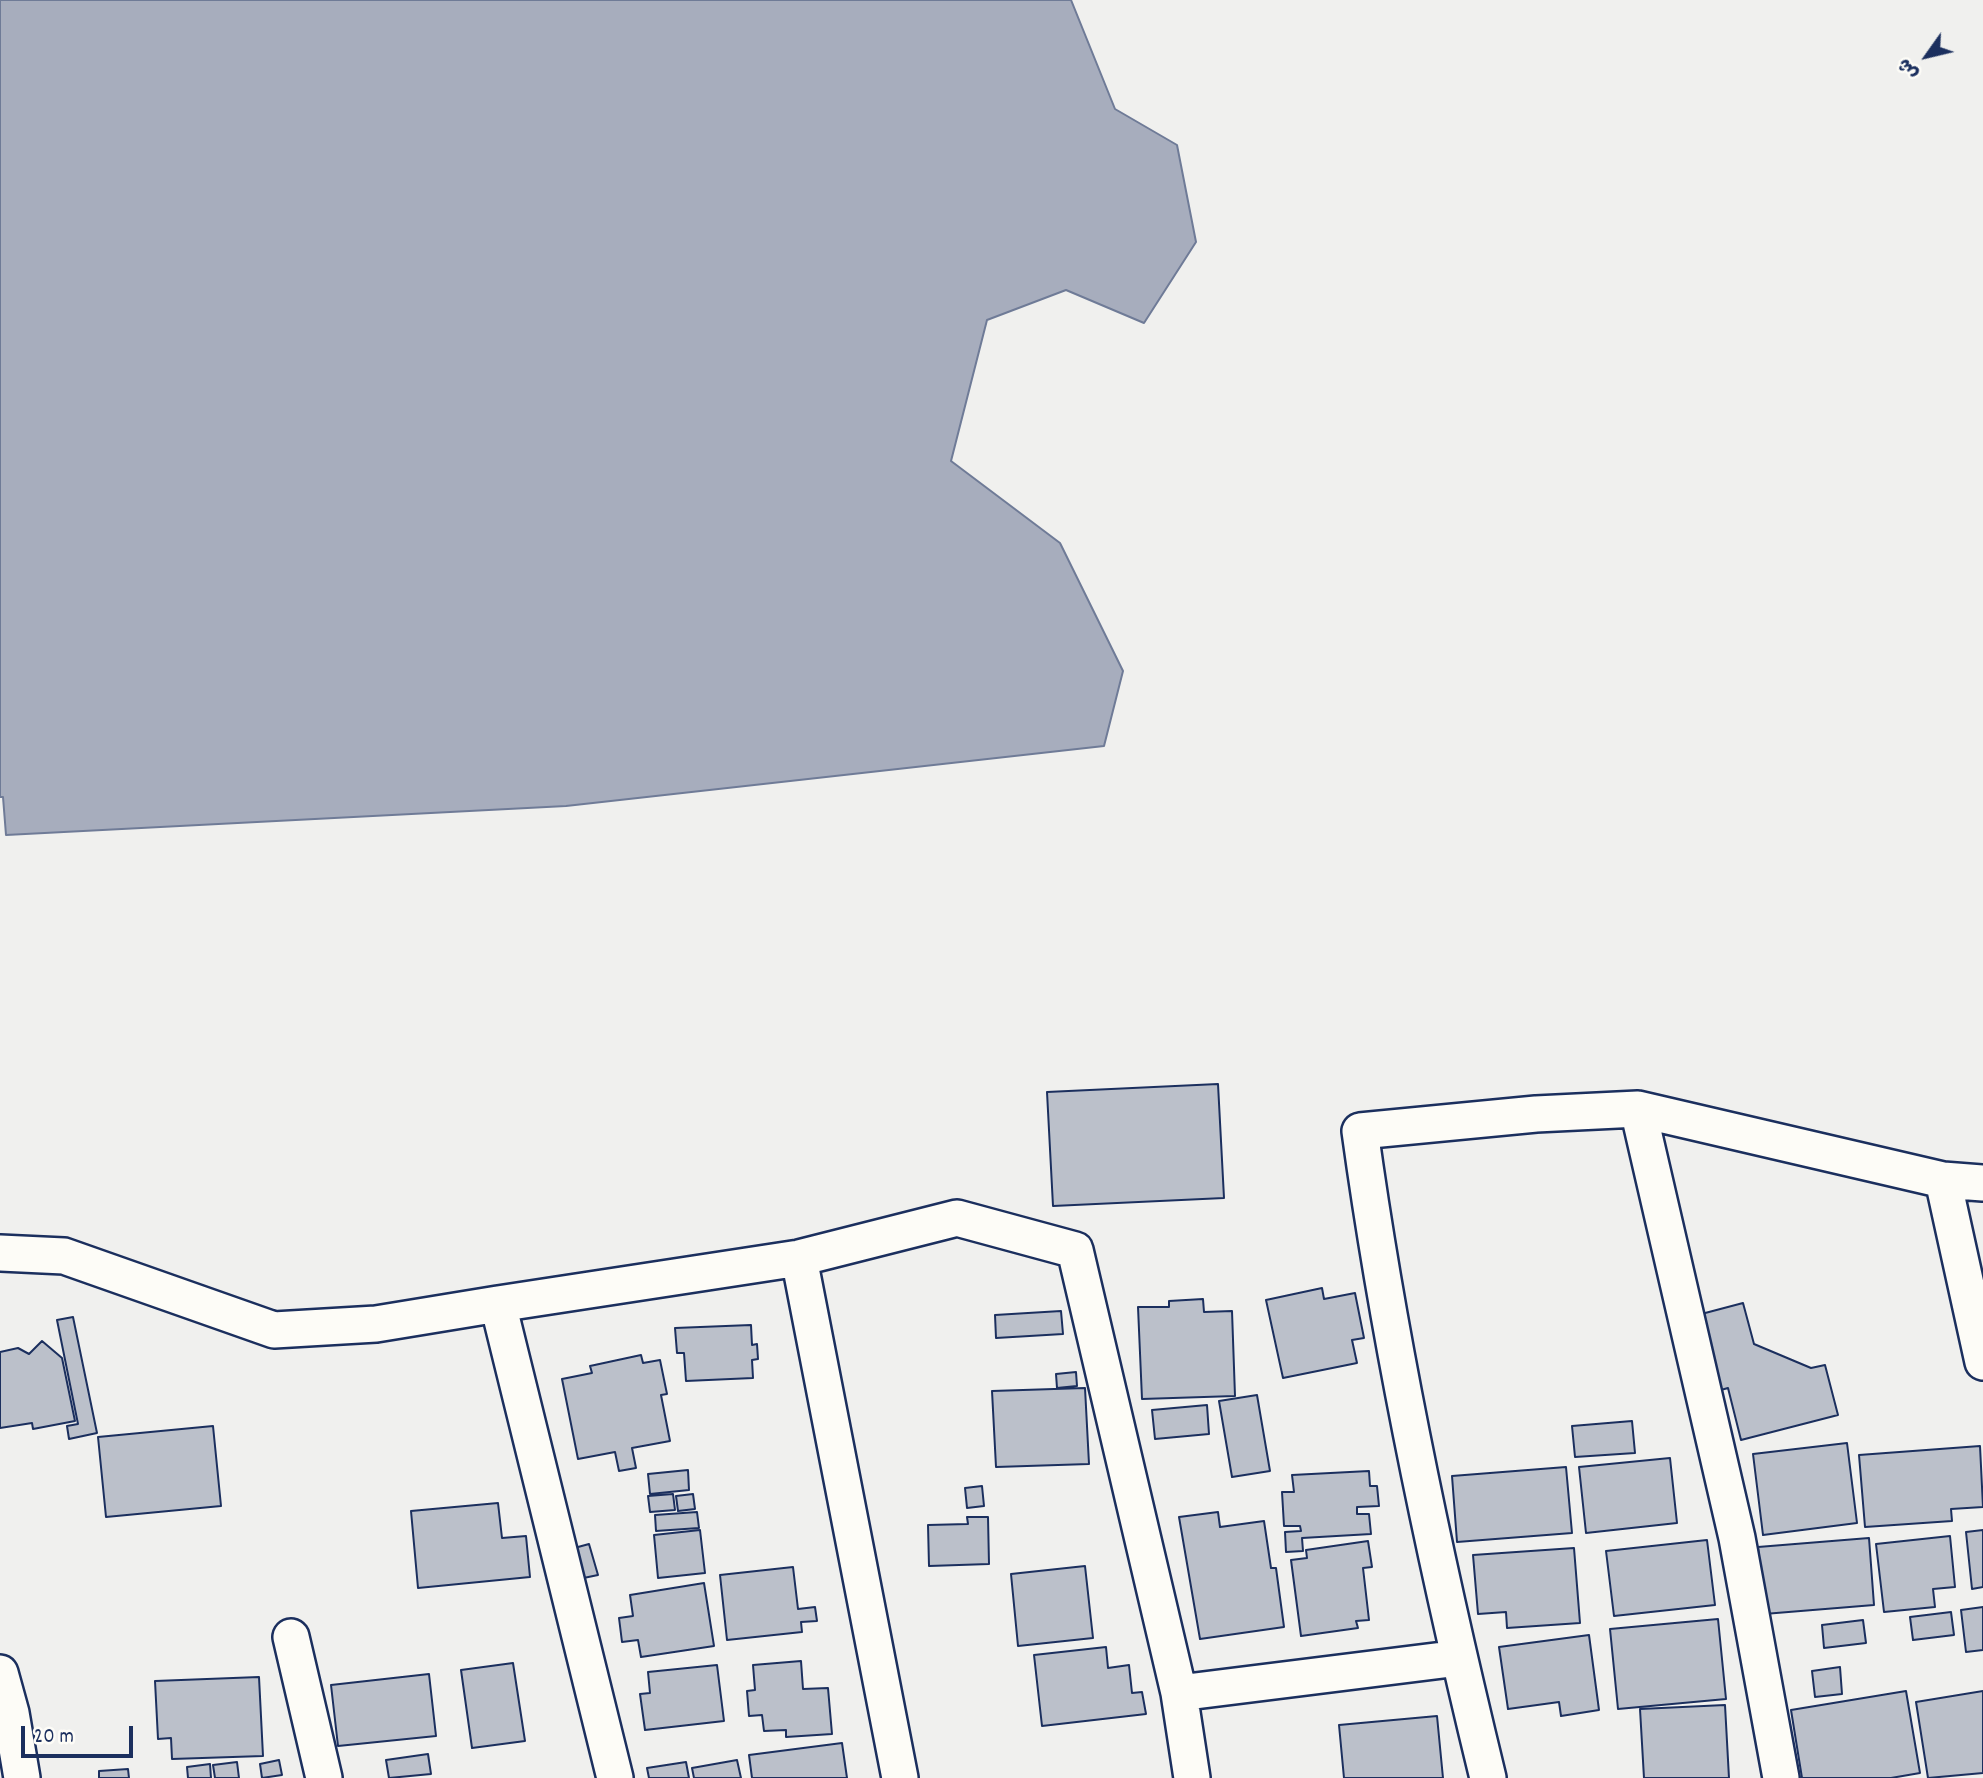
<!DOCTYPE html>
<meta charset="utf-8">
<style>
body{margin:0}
#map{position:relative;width:1983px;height:1778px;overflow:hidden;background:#f0f0ee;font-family:Dekko,"Playpen Sans Arabic",sans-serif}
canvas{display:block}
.north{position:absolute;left:1892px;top:21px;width:70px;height:70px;-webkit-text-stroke:5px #fdfcf7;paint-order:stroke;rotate:236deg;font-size:19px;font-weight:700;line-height:28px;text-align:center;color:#1b2f5e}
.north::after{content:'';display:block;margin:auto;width:24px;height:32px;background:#1b2f5e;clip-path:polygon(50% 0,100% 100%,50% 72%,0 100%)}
.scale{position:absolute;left:21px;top:1726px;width:112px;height:32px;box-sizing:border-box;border:4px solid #1b2f5e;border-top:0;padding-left:9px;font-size:21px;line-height:24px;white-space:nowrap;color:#1b2f5e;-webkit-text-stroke:5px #fdfcf7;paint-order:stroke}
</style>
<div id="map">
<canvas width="1983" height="1778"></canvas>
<div class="north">ش</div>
<div class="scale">20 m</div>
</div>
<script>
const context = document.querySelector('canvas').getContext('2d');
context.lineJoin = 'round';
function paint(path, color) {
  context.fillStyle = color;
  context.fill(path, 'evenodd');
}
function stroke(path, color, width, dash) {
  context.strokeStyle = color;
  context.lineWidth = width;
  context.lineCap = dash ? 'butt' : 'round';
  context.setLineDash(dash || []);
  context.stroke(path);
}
const water = new Path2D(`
 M0 0H1071L1115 109 1177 145 1196 242 1144 323 1066 290 987 320 951 461 1060 543 1123 671 1104 746 566 806 6 835 3 797H0Z`);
paint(water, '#a7adbd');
stroke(water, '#6f7b97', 2);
const building = new Path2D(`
 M1218 1084 1224 1198 1053 1206 1047 1092Z
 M1322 1288 1324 1299 1355 1293 1364 1338 1352 1340 1357 1363 1283 1378 1266 1300Z
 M1203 1299 1204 1312 1232 1311 1235 1396 1142 1399 1138 1307H1169V1301Z
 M1743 1303 1754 1344 1811 1368 1825 1365 1838 1415 1741 1440 1728 1388 1710 1393 1690 1317Z
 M1061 1311 1063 1334 996 1338 995 1315Z
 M73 1317 97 1433 69 1439 67 1426 78 1424 57 1320Z
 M751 1325 752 1345 757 1344 758 1359 752 1360 753 1378 686 1381 684 1353H677L675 1328Z
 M42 1341 62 1358 75 1421 33 1429 32 1423 0 1428V1352L18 1348 29 1354Z
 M641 1355 643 1363 660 1360 667 1394 661 1395 670 1441 632 1448 636 1468 619 1471 615 1452 578 1459 562 1379 592 1373 590 1366Z
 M1076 1372 1077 1386 1057 1388 1056 1374Z
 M1085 1388 1089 1464 996 1467 992 1391Z
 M1257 1395 1270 1471 1232 1477 1219 1401Z
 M1207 1405 1209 1434 1155 1439 1152 1410Z
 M1632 1421 1635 1453 1575 1457 1572 1426Z
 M213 1426 221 1506 106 1517 98 1437Z
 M1847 1443 1857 1523 1763 1535 1753 1454Z
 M1980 1446 1983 1507 1951 1509 1952 1521 1865 1527 1859 1455Z
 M1670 1458 1677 1523 1586 1533 1579 1467Z
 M1566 1467 1572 1533 1457 1542 1452 1476Z
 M688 1470 689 1490 650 1494 648 1474Z
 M1369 1471 1370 1486H1377L1379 1506 1357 1507V1514H1369L1371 1534 1302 1538 1303 1551 1286 1552 1285 1532 1301 1531 1300 1526H1284L1282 1492H1294L1292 1475Z
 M982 1486 984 1506 967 1508 965 1488Z
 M673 1494 675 1510 650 1512 648 1496Z
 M693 1494 695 1509 678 1511 676 1496Z
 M498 1503 502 1538 526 1536 530 1577 418 1588 411 1511Z
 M697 1512 699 1528 656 1531 655 1515Z
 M1218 1512 1220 1527 1264 1521 1271 1568H1276L1284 1627 1200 1639 1179 1517Z
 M967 1517H988L989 1564 929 1566 928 1525 968 1524Z
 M700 1530 705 1573 658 1578 654 1535Z
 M1983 1530V1587L1972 1589 1966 1532Z
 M1950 1536 1955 1587 1933 1589 1935 1607 1884 1612 1876 1544Z
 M1869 1538 1874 1605 1764 1614 1758 1547Z
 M1707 1540 1715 1605 1614 1616 1606 1551Z
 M1368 1541 1372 1567 1363 1568 1369 1620 1356 1621 1358 1628 1301 1636 1291 1560 1307 1558 1306 1550Z
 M589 1544 598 1575 574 1580 567 1550Z
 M1574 1548 1580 1623 1507 1628 1506 1612 1478 1614 1473 1555Z
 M1085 1566 1093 1638 1018 1646 1011 1574Z
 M793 1567 798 1609 815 1607 817 1621 801 1622 802 1632 727 1640 720 1575Z
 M704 1583 714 1646 641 1657 638 1640 622 1642 619 1618 633 1616 630 1595Z
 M1983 1607V1650L1966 1652 1961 1610Z
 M1951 1612 1954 1635 1913 1640 1910 1617Z
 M1718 1619 1726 1699 1618 1709 1610 1629Z
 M1863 1620 1866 1643 1824 1648 1822 1625Z
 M1589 1635 1599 1710 1561 1716 1559 1702 1508 1709 1499 1647Z
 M1106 1647 1108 1668 1129 1665 1132 1693 1142 1692 1146 1714 1042 1726 1034 1655Z
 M801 1661 803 1689 828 1688 832 1734 786 1737V1730L764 1731 762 1715 749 1716 747 1691 755 1690 753 1665Z
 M513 1663 525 1741 472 1748 461 1670Z
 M717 1665 724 1721 645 1730 640 1694 650 1693 648 1672Z
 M1840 1667 1842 1694 1815 1697 1812 1671Z
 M429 1674 436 1736 338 1746 331 1685Z
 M259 1677 263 1756 172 1759 171 1738 158 1739 155 1681Z
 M1906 1691 1920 1773 1891 1778H1802L1791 1710Z
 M1983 1691V1773L1928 1778 1916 1702Z
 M1725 1705 1729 1778H1644L1640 1709Z
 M1437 1716 1443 1778H1344L1339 1725Z
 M842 1743 847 1778H752L749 1755Z
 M428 1754 431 1774 389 1778 386 1760Z
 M279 1760 282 1775 262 1778 260 1764Z
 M737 1760 741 1778H694L692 1768Z
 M237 1762 239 1778H215L213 1765Z
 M686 1762 689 1778H649L647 1768Z
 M210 1764 211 1778H188L187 1767Z
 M128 1769 129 1778H99V1771Z`);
paint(building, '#bbc0ca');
stroke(building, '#1b2f5e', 2);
const minor = new Path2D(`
 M1638 1109 1737 1538 1781 1778
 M1943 1180 1983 1362
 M0 1253 64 1256 274 1330 376 1324 498 1304 615 1778
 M799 1258 900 1778
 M498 1304 799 1258 957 1218 1075 1250 1179 1693 1192 1778
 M291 1637 324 1778
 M0 1673 11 1713 22 1778
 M1179 1693 1459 1658
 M1488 1778C1436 1565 1390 1349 1360 1131L1536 1114 1638 1109 1943 1180 1983 1183`);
stroke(minor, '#1b2f5e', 40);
stroke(minor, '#fdfcf7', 35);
</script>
